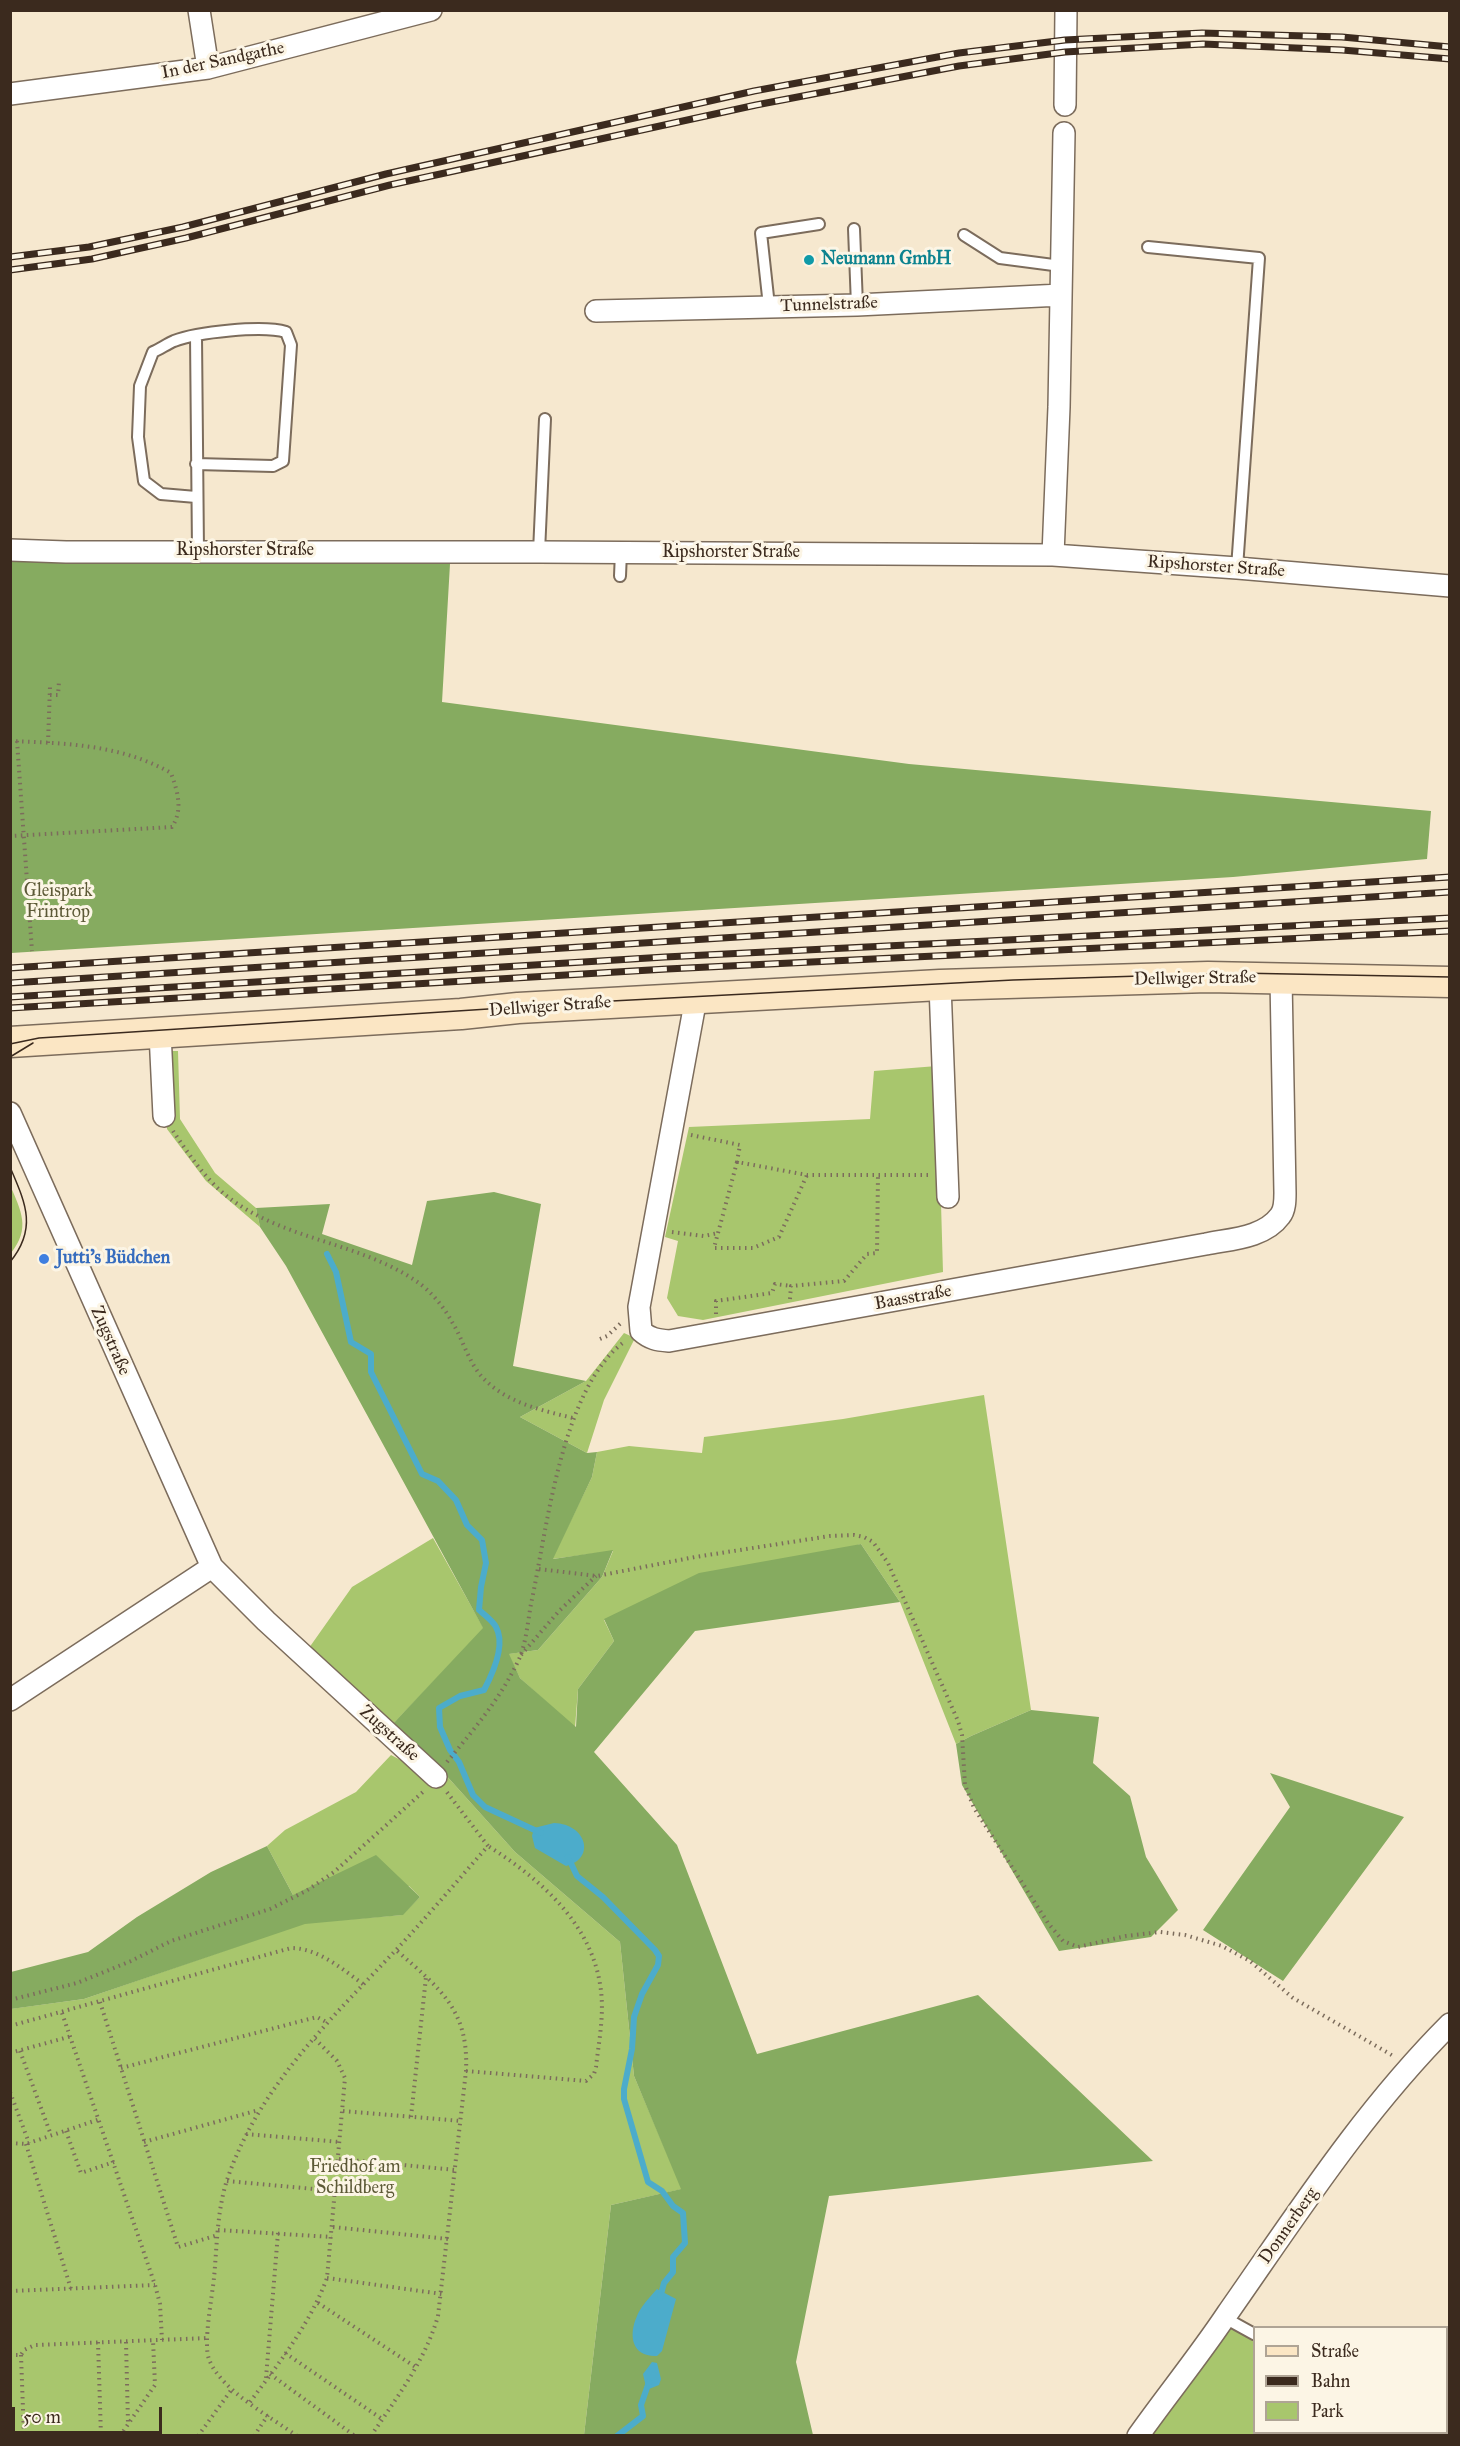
<!DOCTYPE html>
<meta charset="utf-8">
<style>
body{margin:0}
#map{position:relative;width:1460px;height:2446px;overflow:hidden;background:#f6e8cf;font-family:"IM FELL Great Primer",serif}
canvas{display:block}
.frame{position:absolute;inset:0;border:12px solid #3b2a1e;pointer-events:none}
.legend{position:absolute;left:1253px;top:2326px;width:195px;height:108px;box-sizing:border-box;background:#fcf5e5;border:2px solid #afa495;margin:0;padding:8px 10px;list-style:none;font-size:18px;color:#3b2a1e}
.legend li{display:flex;align-items:center;gap:12px;height:30px}
.legend b{width:30px;border:2px solid #afa495}
.scale{position:absolute;left:12px;top:2407px;width:150px;height:27px;box-sizing:border-box;border:3px solid #3b2a1e;border-top:0;padding-left:8px;font-size:18px;line-height:21px;white-space:nowrap;color:#3b2a1e;-webkit-text-stroke:4px #fcf5e5;paint-order:stroke}
</style>
<div id="map">
<canvas width="1460" height="2446"></canvas>
<div class="frame"></div>
<ul class="legend">
<li><b style="height:8px;background:#fbe6c4"></b>Straße</li>
<li><b style="height:8px;background:#3b2a1e"></b>Bahn</li>
<li><b style="height:16px;background:#a8c66d"></b>Park</li>
</ul>
<div class="scale">50 m</div>
</div>
<script>
const context = document.querySelector('canvas').getContext('2d');
context.lineJoin = 'round';
function paint(path, color) {
  context.fillStyle = color;
  context.fill(path, 'evenodd');
}
function stroke(path, color, width, dash) {
  context.strokeStyle = color;
  context.lineWidth = width;
  context.lineCap = dash ? 'butt' : 'round';
  context.setLineDash(dash || []);
  context.stroke(path);
}
function label(font, color, halo, rows, align = 'center') {
  context.font = font + ' "IM FELL Great Primer",serif';
  context.lineWidth = 6;
  context.setLineDash([]);
  context.textBaseline = 'middle';
  context.strokeStyle = halo;
  context.fillStyle = color;
  for (const [text, x, y, turn = 0] of rows) {
    context.save();
    context.translate(x, y);
    context.rotate((+turn || 0) * Math.PI / 180);
    context.textAlign = isNaN(turn) ? turn : align;
    if (halo) context.strokeText(text, 0, 0);
    context.fillText(text, 0, 0);
    context.restore();
  }
}
paint(new Path2D(`
 M165 1051H178L180 1119 215 1173 256 1208 260 1227 206 1181 167 1129Z
 M937 1066 943 1272 703 1320 678 1316 667 1298 678 1241 665 1237 689 1127 870 1119 874 1071Z
 M10 1185C21 1211 31 1228 11 1253Z
 M624 1333 635 1338 604 1400 587 1453 520 1417 586 1381Z
 M984 1395 1031 1710 971 1736 956 1744 900 1602 861 1544 604 1620 614 1641 578 1689 575 1728 520 1678 508 1654 538 1650 602 1577 613 1551 552 1559 592 1477 597 1452 629 1446 702 1453 704 1437 843 1419Z
 M433 1538 484 1629 389 1728 304 1655 352 1587Z
 M391 1755 416 1768 444 1773 515 1852 620 1942 634 2076 682 2189 611 2205 584 2435H11L10 2009 84 1999 305 1923 402 1915 420 1897 409 1886 293 1895 267 1846 285 1830 356 1792Z
 M1226 2320 1254 2337V2432H1370L1371 2436H1142Z`), '#a8c66d');
paint(new Path2D(`
 M11 556 201 557 450 564 442 702 909 764 1431 811 1427 859 1233 877 11 953Z
 M494 1192 541 1204 513 1366 586 1381 520 1417 587 1453 597 1452 592 1477 553 1559 613 1550 602 1577 538 1650 509 1654 520 1678 576 1727 578 1689 614 1641 604 1619 699 1573 861 1544 900 1602 695 1631 594 1752 677 1845 757 2054 978 1995 1153 2161 829 2196 796 2362 813 2435H584L611 2205 681 2189 634 2076 620 1942 515 1852 444 1773 389 1728 483 1628 286 1266 260 1227 256 1208 330 1204 322 1234 412 1265 427 1201Z
 M1031 1710 1099 1717 1093 1763 1130 1796 1146 1857 1178 1910 1151 1937 1059 1951 962 1785 956 1744 971 1736Z
 M1270 1773 1404 1817 1283 1981 1203 1930 1290 1807Z
 M267 1846 293 1895 376 1855 420 1897 403 1915 305 1924 84 1999 11 2009V1972L88 1952 137 1917 211 1872Z`), '#86ab60');
paint(new Path2D(`
 M554 1823C587 1824 596 1859 566 1866L535 1848 532 1836 534 1828Z
 M657 2289 676 2299 662 2351 657 2356C632 2357 628 2336 637 2316 641 2306 650 2297 657 2289Z
 M652 2362 657 2363 661 2379 659 2385 649 2389 646 2387 643 2374Z`), '#4caccb');
stroke(new Path2D(`
 M327 1254 336 1272 351 1342 371 1354V1372L422 1474 438 1481 456 1500 467 1525 482 1540 486 1563 481 1587 479 1610C485 1615 493 1621 496 1627 506 1645 493 1673 484 1690L460 1696 439 1708 440 1727 450 1750 459 1762 473 1795 485 1807 541 1833
 M568 1857 577 1876 603 1897 655 1950 659 1956 658 1965 642 1994 634 2017 632 2049 624 2089V2099L648 2182 662 2191 673 2206 683 2213 685 2243 673 2257V2272L664 2283 660 2298
 M617 2436 643 2416 641 2405 649 2382`), '#4caccb', 6);
const service = new Path2D(`
 M854 229 857 305
 M964 235 1000 258 1061 266
 M1148 247 1259 258 1237 568
 M769 306 761 233 819 224
 M196 336 198 551
 M196 464 273 466 283 461 291 345 286 332C263 325 197 332 174 341 167 344 160 349 153 352L140 386 138 437 144 481 161 494 196 497
 M539 552 545 419
 M620 576 621 552
 M1225 2318 1254 2334
 M1446 2425 1450 2424
 M1374 2432V2436`);
const minor = new Path2D(`
 M199 10 208 68
 M10 94 208 68 431 10
 M1065 105 1066 10
 M596 311 857 305 1061 295
 M10 550 66 552H539L1053 555 1237 568 1450 586
 M1053 555 1059 407 1064 133
 M940 985 948 1197
 M696 998 639 1307 641 1331C650 1339 657 1340 669 1341L1206 1244C1230 1239 1264 1238 1280 1216 1285 1210 1285 1200 1285 1193L1281 979
 M160 1033 164 1116
 M10 1113 212 1567 266 1621 436 1777
 M10 1700 212 1567
 M1138 2436C1167 2395 1199 2356 1227 2314 1297 2214 1363 2111 1450 2024`);
const secondary = new Path2D(`
 M10 1042 461 1014 518 1008 940 985 1208 977 1450 982`);
stroke(service, '#7c6c5c', 14);
stroke(minor, '#7c6c5c', 24);
stroke(secondary, '#7c6c5c', 33);
stroke(new Path2D(`
 M50 695H58L59 681
 M10 741C66 743 122 745 171 773 178 792 183 810 172 827L10 836
 M17 741 32 951
 M48 743 50 687
 M173 1131C190 1156 208 1183 232 1200 287 1240 360 1243 416 1281 430 1290 444 1307 452 1322 463 1339 468 1362 483 1378 507 1403 541 1410 573 1418
 M691 1135 740 1145 737 1162 807 1175H928
 M737 1162 714 1248H753L779 1237 807 1175
 M672 1232 704 1236 718 1233
 M790 1299 791 1286 844 1281 867 1254 877 1253 878 1175
 M716 1314V1301L772 1293 775 1284 791 1286
 M600 1339 607 1336 621 1323
 M539 1569 597 1576 695 1557 830 1536 854 1535 864 1537 873 1542 888 1563 958 1721 962 1735 965 1785 974 1808 1048 1923 1063 1941 1078 1947 1126 1936 1160 1932 1185 1935 1222 1946 1250 1961 1293 1998 1395 2057
 M521 1655 559 1611 596 1576
 M447 1762C474 1729 502 1697 520 1657 526 1642 528 1621 531 1604 547 1530 561 1389 624 1342
 M10 2000 77 1983 131 1961 171 1941 270 1909 306 1891 334 1872 423 1792
 M100 2002 178 2247 218 2235
 M62 2013 155 2285 160 2304 162 2340
 M10 2026 291 1948C318 1948 342 1969 363 1984
 M20 2051 51 2135
 M10 2053 72 2036
 M121 2068 317 2017 328 2023
 M466 2071 586 2081 594 2074 596 2067C599 2040 605 2012 600 1984 590 1922 539 1878 488 1846
 M10 2092 29 2143
 M343 2111 461 2121
 M411 2117 426 1977
 M66 2131 81 2173 114 2162
 M246 2134 340 2142
 M144 2142 259 2110
 M10 2143 26 2144 100 2119
 M26 2144 71 2289
 M339 2159 456 2170
 M227 2181 336 2191
 M333 2227 448 2239
 M218 2230 332 2237
 M327 2278 442 2294
 M10 2291 155 2285
 M318 2303 417 2368
 M98 2342 101 2436
 M126 2342 128 2423
 M285 2353 382 2419
 M10 2355H21L24 2350 35 2345 208 2338
 M21 2355 24 2436
 M270 2374 355 2436
 M266 2378 278 2233
 M250 2402C279 2363 310 2324 327 2278L345 2078 337 2061 315 2039
 M120 2436 155 2385 153 2340
 M198 2436 232 2389
 M254 2436 268 2415
 M297 2436C271 2417 220 2390 209 2359 203 2344 212 2297 214 2278 217 2246 217 2211 227 2180 258 2088 330 2020 395 1951 427 1917 457 1881 488 1846L446 1791
 M371 2436C397 2397 425 2361 438 2316L466 2071C469 2009 439 1988 396 1950`), '#7c6c5c', 4, [1.5, 4.5]);
stroke(service, '#fff', 10);
stroke(minor, '#fff', 21);
stroke(secondary, '#fbe6c4', 30);
stroke(new Path2D(`
 M10 1044 39 1038 612 1001 1013 980 1236 973 1450 977
 M10 1057 33 1043
 M10 1167C25 1202 38 1228 10 1262`), '#3b2a1e', 1.5);
const rail = new Path2D(`
 M10 257 89 247 183 227 386 174 754 91 959 53 1065 40 1202 33 1342 37 1450 47
 M10 270 92 259 186 238 390 185 756 105 959 66 1065 52 1203 44 1342 50 1450 59
 M10 968 1450 877
 M10 983 1450 892
 M10 997 665 957 1450 918
 M10 1008 667 969 1450 931`);
stroke(rail, '#3b2a1e', 7);
stroke(rail, '#fcf5e5', 4.5, [14]);
for (const [x, y, r, color] of [
 [809,260,6,"#0f9aa8"],
 [44,1259,6,"#3f7fe0"]
]) {
  const dot = new Path2D();
  dot.arc(x, y, r, 0, 2 * Math.PI);
  context.fillStyle = color;
  context.fill(dot);
  stroke(dot, '#fcf5e5', 2);
}
label('18px', '#3b2a1e', '#fcf5e5', [
 ["In der Sandgathe",223,61,-12],
 ["Tunnelstraße",829,305,-2],
 ["Ripshorster Straße",245,551],
 ["Ripshorster Straße",731,553],
 ["Ripshorster Straße",1216,567,4],
 ["Dellwiger Straße",1195,979,-1],
 ["Dellwiger Straße",550,1007,-4],
 ["Baasstraße",913,1298,-10],
 ["Zugstraße",110,1341,66],
 ["Zugstraße",389,1734,42],
 ["Donnerberg",1289,2226,-55]
]);
label('bold 18px', '#0d838f', '#fcf5e5', [
 ["Neumann GmbH",821,260]
], 'left');
label('18px', '#5c5936', '#fcf5e5', [
 ["Gleispark",58,892],
 ["Frintrop",58,913],
 ["Friedhof am",355,2168],
 ["Schildberg",355,2189]
]);
label('bold 18px', '#366cbe', '#fcf5e5', [
 ["Jutti's Büdchen",56,1259]
], 'left');
</script>
